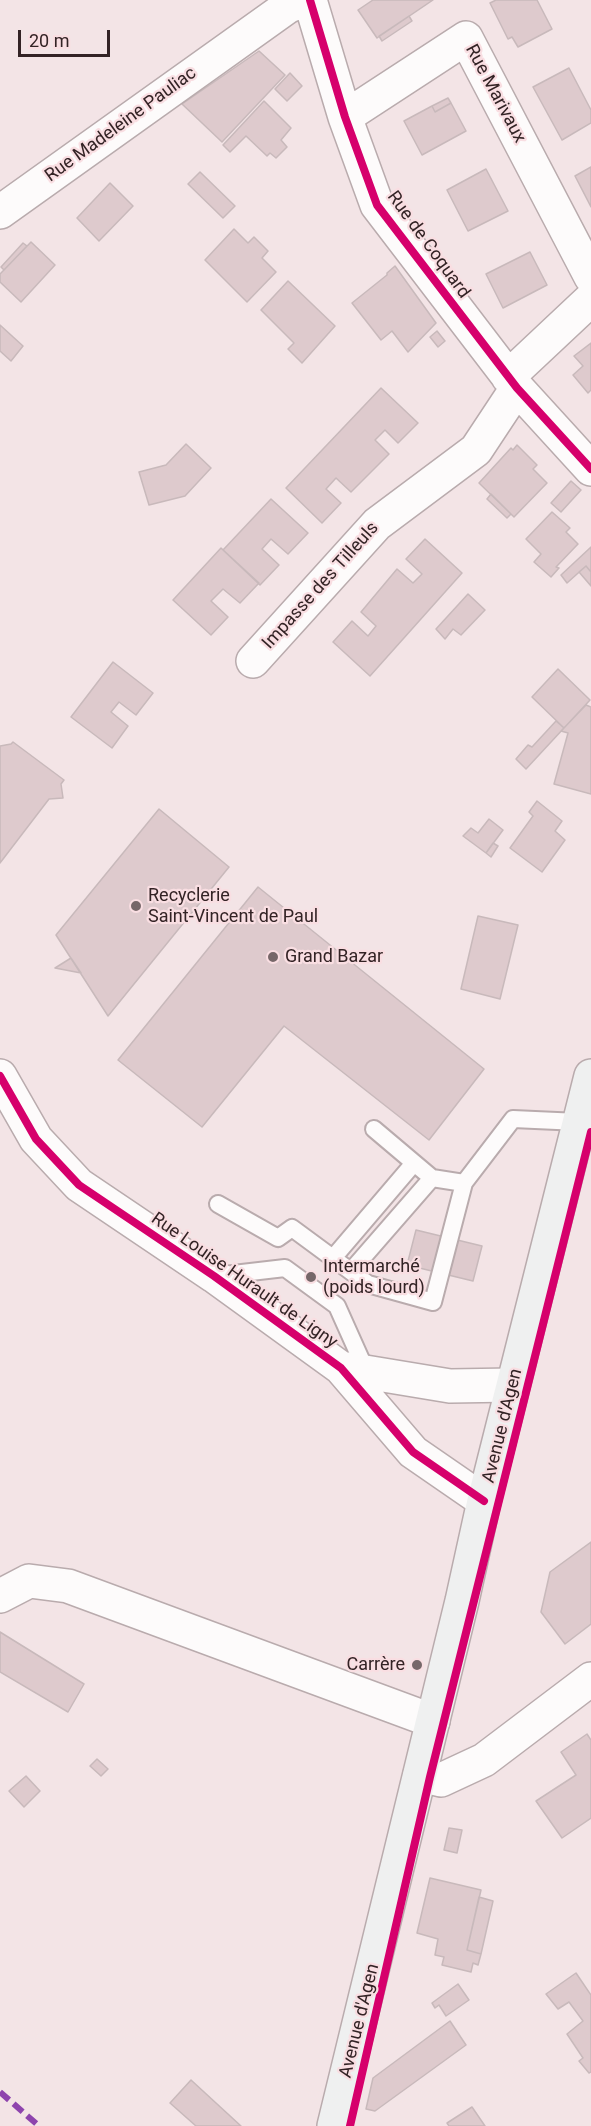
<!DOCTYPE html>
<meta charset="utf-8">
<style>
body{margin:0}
#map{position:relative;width:591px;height:2126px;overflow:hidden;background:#f3e4e6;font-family:Roboto,sans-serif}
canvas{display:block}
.scale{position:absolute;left:18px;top:30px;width:92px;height:27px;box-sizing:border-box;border:3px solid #332325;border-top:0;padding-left:8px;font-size:18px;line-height:21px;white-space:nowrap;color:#332325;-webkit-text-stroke:4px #f9dee2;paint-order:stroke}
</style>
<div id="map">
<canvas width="591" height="2126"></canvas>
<div class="scale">20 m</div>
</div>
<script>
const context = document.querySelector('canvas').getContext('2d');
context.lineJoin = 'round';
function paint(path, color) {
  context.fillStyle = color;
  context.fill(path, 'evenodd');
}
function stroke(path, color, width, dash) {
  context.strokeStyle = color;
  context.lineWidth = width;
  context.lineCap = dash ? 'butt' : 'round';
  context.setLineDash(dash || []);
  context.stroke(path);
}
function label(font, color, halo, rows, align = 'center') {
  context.font = font + ' Roboto,sans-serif';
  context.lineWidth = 4.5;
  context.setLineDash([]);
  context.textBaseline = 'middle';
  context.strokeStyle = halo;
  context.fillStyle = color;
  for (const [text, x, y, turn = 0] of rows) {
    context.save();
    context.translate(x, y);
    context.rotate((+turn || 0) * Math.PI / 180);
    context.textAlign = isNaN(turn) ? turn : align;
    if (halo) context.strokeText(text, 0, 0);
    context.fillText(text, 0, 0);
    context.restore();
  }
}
const building = new Path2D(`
 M373 0H433L377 38 358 10Z
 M496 0H537L552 29 518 47 512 37 508 39 490 3Z
 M409 16 412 21 382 41 379 36Z
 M259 51 285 75 222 142 182 104Z
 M569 68 591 110V123L562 140 533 87Z
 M290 73 302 86 287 101 275 89Z
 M448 98 451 103 435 112 432 106Z
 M264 101 291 128 281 140 287 147 276 158 270 153 267 156 246 136 230 152 223 145Z
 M451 103 466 131 422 155 404 121 432 106 435 112Z
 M591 167V207L575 176Z
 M486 169 508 211 468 231 447 190Z
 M200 172 235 206 223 218 188 184Z
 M110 183 133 206 99 241 77 218Z
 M234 229 248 243 254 237 268 251 262 258 276 272 247 302 205 260Z
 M31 242 55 265 21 302 0 282V274Z
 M23 243 27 246 4 270 1 267Z
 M530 252 547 285 503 308 486 274Z
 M395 266 436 323 408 352 392 331 381 340 352 303 387 275V273Z
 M288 281 335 326 302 363 288 349 294 343 261 310Z
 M0 325 23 346 11 361 0 351Z
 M437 331 445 341 438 347 430 337Z
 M591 343V390L588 393 573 375 583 366 574 356Z
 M381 388 418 423 398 443 385 430 375 440 389 454 351 492 336 478 326 489 341 503 322 523 286 488Z
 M186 444 211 468 185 496 149 505 139 472 166 465Z
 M517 445 537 465 533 469 547 483 514 517 479 483 511 448 513 450Z
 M571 481 581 490 561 512 551 503Z
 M491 494 511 514 507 518 487 499Z
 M271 499 308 533 288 554 271 539 262 549 279 565 260 585 223 550Z
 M552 512 570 528 566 532 578 544 556 567 559 568 551 577 534 562 541 554 526 539Z
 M425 539 462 573 370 676 333 642 352 621 368 636 376 626 361 612 397 569 413 583 422 574 406 559Z
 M591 547V572L586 566 567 583 561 575Z
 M221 548 259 583 240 603 223 589 211 601 228 617 211 635 173 600Z
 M586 566 591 572V586L579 572Z
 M468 594 485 610 461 635 453 629 445 639 436 629Z
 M113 662 153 693 136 715 119 702 111 712 128 726 112 748 71 717Z
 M558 669 590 700 564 728 532 697Z
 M586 705 591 707V794L554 784 568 733 561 731Z
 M556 721 564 728 526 769 516 759 528 745 532 747Z
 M13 742 64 780 61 784 63 798 49 799 0 863V746L11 744Z
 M537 801 562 821 555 831 565 840 542 872 510 848 533 816 529 812Z
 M159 809 229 867 108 1016 56 935Z
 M489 819 503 830 486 853 463 836 471 828 478 833Z
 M493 843 498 846 491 857 486 853Z
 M258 887 484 1069 429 1140 284 1026 202 1127 118 1060Z
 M478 916 518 925 500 999 461 989Z
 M71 958 81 973 55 968Z
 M416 1230 482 1246 473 1281 407 1265Z
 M591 1542V1624L565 1644 541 1612 550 1572Z
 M0 1632 84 1684 68 1712 0 1672Z
 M587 1734 591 1740V1818L562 1838 536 1801 576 1775 561 1752Z
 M97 1759 108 1769 101 1776 90 1766Z
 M26 1776 40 1791 24 1807 9 1791Z
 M449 1828 462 1830 457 1853 444 1850Z
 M430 1878 481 1890 467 1950 481 1954 478 1965 473 1963 471 1972 442 1965 444 1957 435 1955 438 1939 417 1933Z
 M479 1897 493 1901 481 1954 467 1950Z
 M576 1973 591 1995V2072L589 2073 579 2061 583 2058 567 2034 583 2021 569 2002 558 2009 546 1994Z
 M458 1984 469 2000 446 2016 439 2005 435 2008 432 2003Z
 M450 2021 466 2045 375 2111 366 2109 373 2078Z
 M191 2080 241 2126H196L170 2103Z
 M472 2107 485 2126H449L447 2123Z`);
paint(building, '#decacd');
stroke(building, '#c8b9bb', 1.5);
const service = new Path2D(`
 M374 1129 432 1178 464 1183
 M218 1204 278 1238 292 1228 368 1284 433 1302 464 1183 513 1119 579 1122
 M333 1258 414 1163
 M351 1271 432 1178
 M216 1276 285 1268 337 1306 367 1373`);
const minor = new Path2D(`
 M310 0 345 117 377 205 517 388 591 469
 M345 117 466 38 591 277
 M0 212 287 7 303 0
 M508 377 591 299
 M253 661 377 524 476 450 517 388
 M0 1076 36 1139 79 1185 214 1276 341 1368 413 1452 484 1501
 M341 1368 450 1386 513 1385
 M0 1596 29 1581 68 1586 433 1721
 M420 1775 441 1780 484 1760 591 1679`);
const secondary = new Path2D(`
 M334 2126 462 1601 484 1501 591 1076`);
stroke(service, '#b9abad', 20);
stroke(minor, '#b9abad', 36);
stroke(secondary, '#b9abad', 36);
stroke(service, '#fdfbfb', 16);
stroke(minor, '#fdfbfb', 33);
stroke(secondary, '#eff0f0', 33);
stroke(new Path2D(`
 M0 2092 39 2126`), '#8e44ad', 6, [12, 6]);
stroke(new Path2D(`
 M310 0 345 117 377 205 517 388 591 469
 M0 1076 36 1139 79 1185 214 1276 341 1368 413 1452 484 1501
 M350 2126 430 1777 591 1132`), '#d6006c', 8);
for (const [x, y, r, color] of [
 [136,906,6,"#766769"],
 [273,957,6,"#766769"],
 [311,1277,6,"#766769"],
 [417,1665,6,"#766769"]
]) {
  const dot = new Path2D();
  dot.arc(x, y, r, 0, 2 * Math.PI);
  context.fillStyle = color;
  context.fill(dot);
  stroke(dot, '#f9dee2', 2);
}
label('18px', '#332325', '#f9dee2', [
 ["Rue Marivaux",495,94,62],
 ["Rue Madeleine Pauliac",121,125,-36],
 ["Rue de Coquard",428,245,54],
 ["Impasse des Tilleuls",321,586,-48],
 ["Rue Louise Hurault de Ligny",244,1281,35],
 ["Avenue d'Agen",503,1426,-76],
 ["Avenue d'Agen",360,2021,-76]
]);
label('18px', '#332325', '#f9dee2', [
 ["Recyclerie",148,896],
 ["Saint-Vincent de Paul",148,917],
 ["Grand Bazar",285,957],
 ["Intermarché",323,1267],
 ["(poids lourd)",323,1288],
 ["Carrère",405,1665,"right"]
], 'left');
</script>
